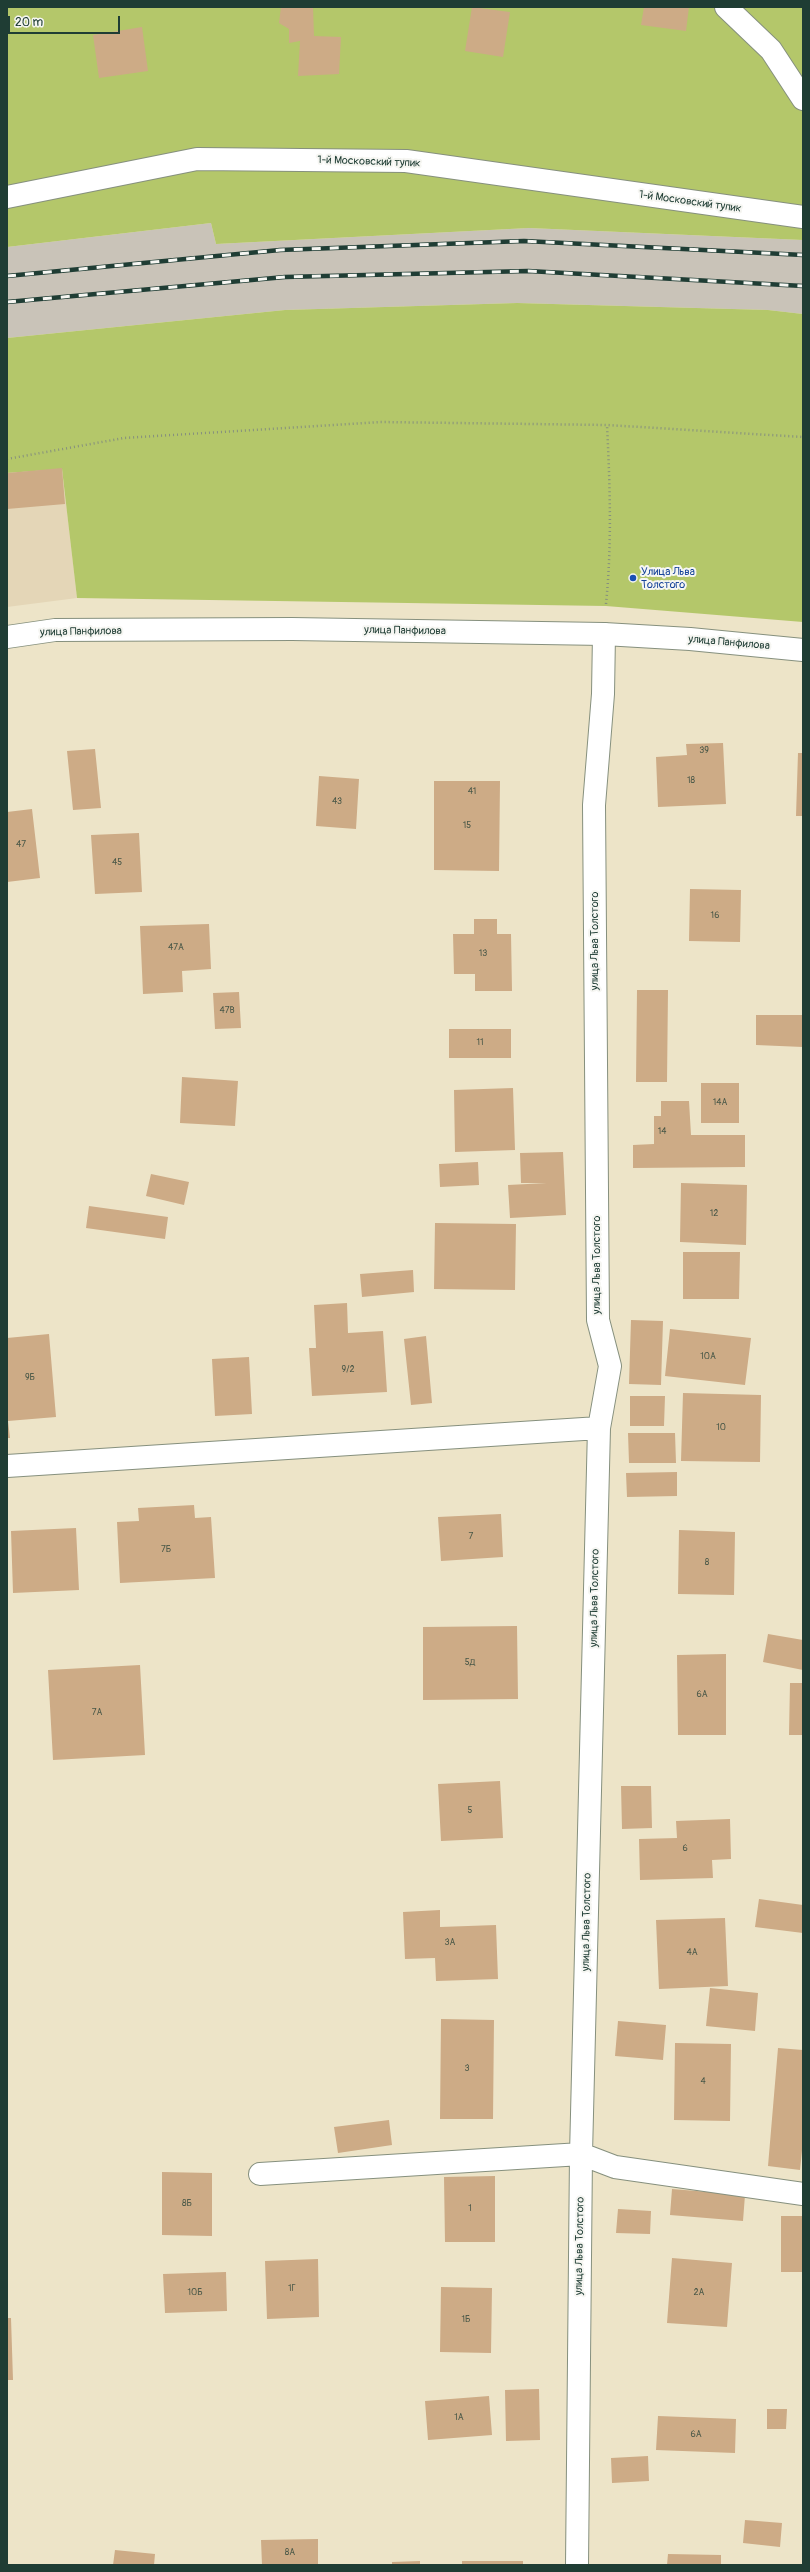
<!DOCTYPE html>
<meta charset="utf-8">
<style>
body{margin:0}
#map{position:relative;width:810px;height:2572px;overflow:hidden;background:#ede4c8;font-family:Pangolin,sans-serif}
canvas{display:block}
.frame{position:absolute;inset:0;border:8px solid #1f3d34;pointer-events:none}
.scale{position:absolute;left:8px;top:16px;width:112px;height:18px;box-sizing:border-box;border:2px solid #1f3d34;border-top:0;padding-left:5px;font-size:12px;line-height:14px;white-space:nowrap;color:#1f3d34;-webkit-text-stroke:3px #f6f6f2;paint-order:stroke}
</style>
<div id="map">
<canvas width="810" height="2572"></canvas>
<div class="frame"></div>
<div class="scale">20 m</div>
</div>
<script>
const context = document.querySelector('canvas').getContext('2d');
context.lineJoin = 'round';
function paint(path, color) {
  context.fillStyle = color;
  context.fill(path, 'evenodd');
}
function stroke(path, color, width, dash) {
  context.strokeStyle = color;
  context.lineWidth = width;
  context.lineCap = dash ? 'butt' : 'round';
  context.setLineDash(dash || []);
  context.stroke(path);
}
function label(font, color, halo, rows, align = 'center') {
  context.font = font + ' Pangolin,sans-serif';
  context.lineWidth = 4;
  context.setLineDash([]);
  context.textBaseline = 'middle';
  context.strokeStyle = halo;
  context.fillStyle = color;
  for (const [text, x, y, turn = 0] of rows) {
    context.save();
    context.translate(x, y);
    context.rotate((+turn || 0) * Math.PI / 180);
    context.textAlign = isNaN(turn) ? turn : align;
    if (halo) context.strokeText(text, 0, 0);
    context.fillText(text, 0, 0);
    context.restore();
  }
}
paint(new Path2D(`
 M62 468 77 598 7 607V473Z`), '#e4d6b7');
paint(new Path2D(`
 M211 223 216 244 529 228 803 240V314L768 310 517 303 285 310 7 338V247Z`), '#c9c3b8');
paint(new Path2D(`
 M7 7H803V240L529 228 216 244 211 223 7 247Z
 M517 303 768 310 803 314V622L606 606 77 598 62 469 7 473V338L285 310Z`), '#b4c76a');
paint(new Path2D(`
 M281 7H313L314 36 341 37 339 74 298 76 300 41 289 43V29L279 23Z
 M472 7 510 12 503 57 465 51Z
 M644 7H689L686 31 641 25Z
 M142 27 148 71 99 78 93 35Z
 M62 468 65 504 7 509V473Z
 M723 743 726 804 658 807 656 757 687 755 686 744Z
 M95 749 101 808 73 810 67 751Z
 M798 753H803V816H796Z
 M319 776 359 779 356 829 316 826Z
 M434 781H500L499 871 434 870Z
 M32 809 40 878 7 882V812Z
 M139 833 142 892 95 894 91 835Z
 M690 889 741 890 740 942 689 941Z
 M474 919H497V934H511L512 991H475V974H454L453 934H474Z
 M209 924 211 969 182 971 183 992 143 994 140 926Z
 M637 990H668L667 1082H636Z
 M239 992 241 1028 215 1029 213 993Z
 M756 1015H803V1047L756 1045Z
 M449 1029H511V1058H449Z
 M182 1077 238 1081 235 1126 180 1123Z
 M701 1083H739V1123H701Z
 M513 1088 515 1150 455 1152 454 1090Z
 M661 1101H689L691 1135H745V1167L633 1168V1145L654 1144V1116H661Z
 M563 1152 566 1215 510 1218 508 1185 547 1183H521L520 1153Z
 M478 1162 479 1185 440 1187 439 1164Z
 M151 1174 189 1182 184 1205 146 1196Z
 M681 1183 747 1185 746 1245 680 1242Z
 M89 1206 168 1217 165 1239 86 1228Z
 M435 1223 516 1224 515 1290 434 1289Z
 M683 1252H740L739 1299H683Z
 M413 1270 414 1292 362 1297 360 1274Z
 M347 1303 348 1333 383 1331 387 1392 312 1396 309 1348H316L314 1305Z
 M631 1320 663 1321 661 1385 629 1384Z
 M670 1329 751 1338 745 1385 665 1376Z
 M49 1334 56 1417 8 1421 10 1438H7V1338Z
 M426 1336 432 1403 411 1405 404 1339Z
 M249 1357 252 1414 215 1416 212 1359Z
 M683 1393 761 1395 760 1462 681 1461Z
 M630 1396H665L664 1426H630Z
 M628 1433H675L676 1463H629Z
 M677 1472V1496L627 1497 626 1473Z
 M194 1505 195 1518 211 1517 215 1578 120 1583 117 1522 139 1521 138 1508Z
 M501 1514 503 1557 441 1561 438 1517Z
 M76 1528 79 1590 13 1593 11 1531Z
 M679 1530 735 1532 734 1595 678 1594Z
 M517 1626 518 1699 423 1700V1627Z
 M768 1634 803 1640V1670L763 1662Z
 M726 1654V1735H678L677 1655Z
 M140 1665 145 1755 53 1760 48 1670Z
 M790 1683H803V1735H789Z
 M500 1781 503 1838 441 1841 438 1784Z
 M621 1786H651L652 1828 622 1829Z
 M730 1819 731 1859 712 1860 713 1878 640 1880 639 1839 677 1838 676 1821Z
 M759 1899 803 1905V1933L755 1927Z
 M440 1910V1927L496 1925 498 1979 436 1981 435 1958 405 1959 403 1912Z
 M725 1918 728 1986 659 1989 656 1920Z
 M710 1988 758 1993 755 2031 706 2026Z
 M441 2019 494 2020 493 2119H440Z
 M618 2021 666 2025 663 2060 615 2056Z
 M675 2043 731 2044 730 2121 674 2120Z
 M778 2048 803 2050V2141L800 2170 768 2166Z
 M389 2120 392 2145 338 2153 334 2127Z
 M162 2172 212 2173V2236L162 2235Z
 M495 2176V2242H445L444 2177Z
 M672 2189 745 2195 743 2221 670 2215Z
 M618 2209 651 2211 650 2234 616 2233Z
 M781 2216H803V2272H781Z
 M672 2258 732 2263 727 2327 667 2323Z
 M318 2259 319 2317 267 2319 265 2261Z
 M226 2272 227 2311 165 2313 163 2274Z
 M441 2287 492 2288 491 2353 440 2352Z
 M7 2318H11L13 2380H7Z
 M539 2389 540 2440 506 2441 505 2390Z
 M489 2396 492 2435 428 2440 425 2401Z
 M767 2409H787L786 2429H767Z
 M658 2416 736 2419 735 2453 656 2450Z
 M648 2456 649 2481 612 2483 611 2458Z
 M745 2520 782 2523 780 2547 743 2543Z
 M318 2539V2565H262L261 2540Z
 M115 2550 155 2554 154 2565H113Z
 M668 2554 721 2555V2565H667Z
 M420 2561V2565H392V2562Z
 M462 2561H523V2565H462Z`), '#cdab86');
const minor = new Path2D(`
 M726 7 771 50 803 99
 M7 197 197 159 406 161 803 217
 M7 1466 599 1428
 M260 2174 581 2154 615 2167 803 2194
 M577 2565 581 2154 599 1428 610 1366 598 1320 594 805 603 694 604 634`);
const major = new Path2D(`
 M7 637 55 630 292 629 604 634 690 639 803 650`);
stroke(minor, '#86907e', 24);
stroke(major, '#86907e', 24);
stroke(new Path2D(`
 M7 459 124 438 380 422 607 425 803 437
 M606 604C612 544 610 486 607 425`), '#86907e', 2.5, [1, 3]);
stroke(minor, '#fff', 22);
stroke(major, '#fff', 22);
const rail = new Path2D(`
 M7 276 280 250 524 241 803 255
 M7 302 285 277 528 271 803 286`);
stroke(rail, '#1f3d34', 4.5);
stroke(rail, '#f6f6f2', 3, [9]);
for (const [x, y, r, color] of [
 [633,578,4,"#1a4fb4"]
]) {
  const dot = new Path2D();
  dot.arc(x, y, r, 0, 2 * Math.PI);
  context.fillStyle = color;
  context.fill(dot);
  stroke(dot, '#f6f6f2', 1.5);
}
label('9px', '#4a5848', null, [
 ["39",704,751],
 ["18",691,781],
 ["41",472,792],
 ["43",337,802],
 ["15",467,826],
 ["47",21,845],
 ["45",117,863],
 ["16",715,916],
 ["47А",176,948],
 ["13",483,954],
 ["47В",227,1011],
 ["11",480,1043],
 ["14А",720,1103],
 ["14",662,1132],
 ["12",714,1214],
 ["10А",708,1357],
 ["9/2",348,1370],
 ["9Б",30,1378],
 ["10",721,1428],
 ["7",471,1537],
 ["7Б",166,1550],
 ["8",707,1563],
 ["5Д",470,1663],
 ["6А",702,1695],
 ["7А",97,1713],
 ["5",470,1811],
 ["6",685,1849],
 ["3А",450,1943],
 ["4А",692,1953],
 ["3",467,2069],
 ["4",703,2082],
 ["8Б",187,2204],
 ["1",470,2209],
 ["1Г",292,2289],
 ["10Б",195,2293],
 ["2А",699,2293],
 ["1Б",466,2320],
 ["1А",459,2418],
 ["6А",696,2435],
 ["8А",290,2553]
]);
label('11px', '#1f3d34', '#f6f6f2', [
 ["1-й Московский тупик",369,162,2],
 ["1-й Московский тупик",690,202,8],
 ["улица Панфилова",405,631,1],
 ["улица Панфилова",81,632,-1],
 ["улица Панфилова",729,643,5],
 ["улица Льва Толстого",595,941,-90],
 ["улица Льва Толстого",597,1265,-90],
 ["улица Льва Толстого",595,1598,-89],
 ["улица Льва Толстого",587,1922,-89],
 ["улица Льва Толстого",580,2246,-89]
]);
label('11px', '#164399', '#f6f6f2', [
 ["Улица Льва",641,572],
 ["Толстого",641,585]
], 'left');
</script>
